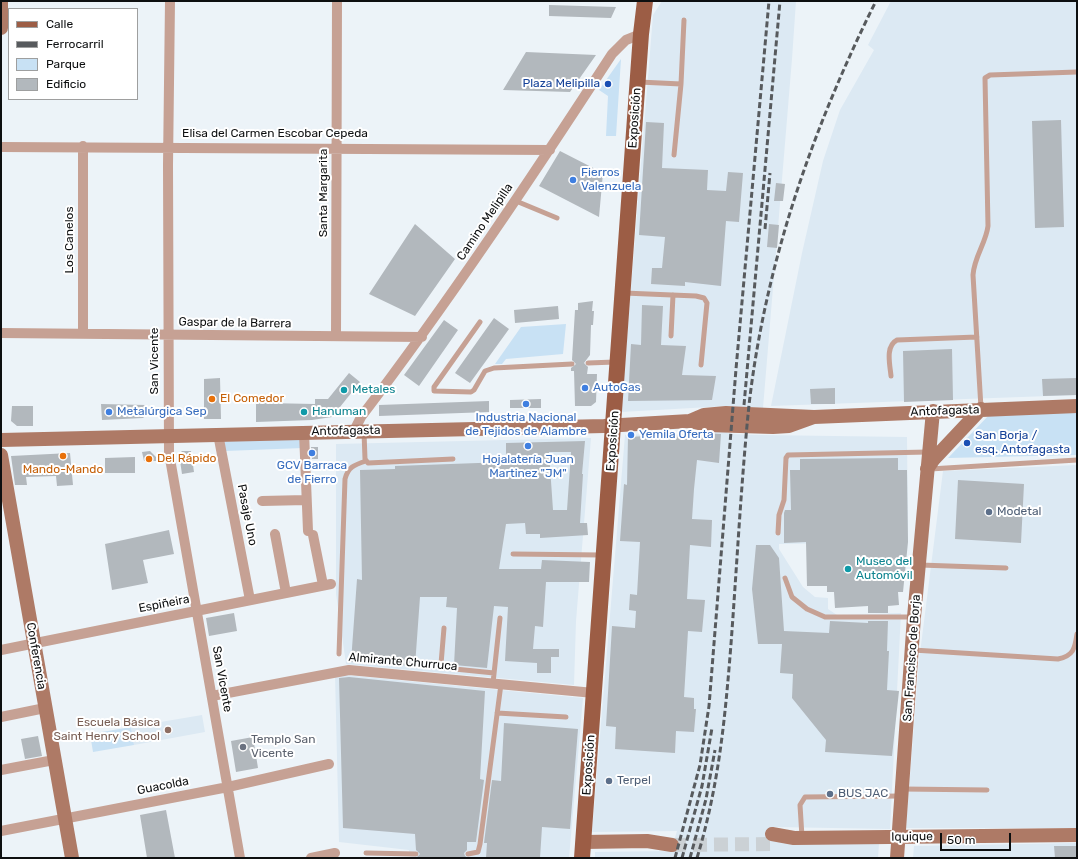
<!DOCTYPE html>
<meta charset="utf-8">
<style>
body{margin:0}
#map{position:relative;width:1078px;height:859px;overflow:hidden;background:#ecf3f8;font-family:Rubik,sans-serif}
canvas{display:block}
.frame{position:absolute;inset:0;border:2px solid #0d0f10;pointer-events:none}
.legend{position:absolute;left:8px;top:8px;width:130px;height:92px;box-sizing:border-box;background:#fff;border:1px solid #9e9f9f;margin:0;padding:5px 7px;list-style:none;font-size:12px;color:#0d0f10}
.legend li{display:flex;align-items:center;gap:8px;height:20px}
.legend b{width:20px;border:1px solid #9e9f9f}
.scale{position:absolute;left:940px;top:833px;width:71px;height:18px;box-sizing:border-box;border:2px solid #0d0f10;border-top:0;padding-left:5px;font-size:12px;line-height:14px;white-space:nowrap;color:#0d0f10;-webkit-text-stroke:3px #fff;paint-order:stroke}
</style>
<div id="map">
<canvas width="1078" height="859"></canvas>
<div class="frame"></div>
<ul class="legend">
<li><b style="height:5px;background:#9c5d45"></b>Calle</li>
<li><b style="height:5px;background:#575a5d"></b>Ferrocarril</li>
<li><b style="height:11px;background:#c8e1f4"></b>Parque</li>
<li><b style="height:11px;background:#b2b8bd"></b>Edificio</li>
</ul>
<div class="scale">50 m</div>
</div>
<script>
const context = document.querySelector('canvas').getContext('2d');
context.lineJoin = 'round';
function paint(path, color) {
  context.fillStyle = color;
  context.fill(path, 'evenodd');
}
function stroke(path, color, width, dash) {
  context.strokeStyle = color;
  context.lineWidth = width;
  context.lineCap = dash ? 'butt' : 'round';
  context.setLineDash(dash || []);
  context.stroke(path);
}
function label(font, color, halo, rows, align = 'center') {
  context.font = font + ' Rubik,sans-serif';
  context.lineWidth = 4;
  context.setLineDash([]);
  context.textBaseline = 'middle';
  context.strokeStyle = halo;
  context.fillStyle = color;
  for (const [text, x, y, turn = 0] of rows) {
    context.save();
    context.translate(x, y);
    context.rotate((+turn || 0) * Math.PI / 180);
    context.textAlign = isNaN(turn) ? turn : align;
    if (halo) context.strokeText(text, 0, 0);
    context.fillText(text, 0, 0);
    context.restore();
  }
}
paint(new Path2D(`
 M662 1H796L792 59 763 408 728 406 621 412 653 15Z
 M891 1H1077V395L771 406 802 253 823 161 840 110 874 50 868 45Z
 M724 431 730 434 761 435 907 437 908 542 779 544V549L803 587 815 597 828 598V609L837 615 901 613 890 829 774 827 776 841 879 844 878 858H595V852L671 851 677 831 592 832 625 435Z
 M591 438 576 621 574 685 346 664 336 594V444Z
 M1077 465V828H906L919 661 943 471Z
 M335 674 583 698 569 858H410L409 850 339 842Z
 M202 715 205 732 134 745 131 727Z
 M1077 843V858H913L914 846Z`), '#dce9f3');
paint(new Path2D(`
 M621 59 616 136H606L608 96 599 90Z
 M566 324 563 354 506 359 502 364H495L521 327Z
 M1077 411V455L948 458 989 415Z
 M303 437V448L225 451 223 440Z
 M131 727 134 745 93 752 90 734Z`), '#c8e1f4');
paint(new Path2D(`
 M549 5 616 7 611 18 549 16Z
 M526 52 596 55 570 92 503 90Z
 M1061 120 1064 227 1035 228 1032 121Z
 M646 122 664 123 662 168 708 170 707 190 726 191 728 172 743 173 739 222 726 221 721 286 685 282V286L651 284 652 268H662L665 237 639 235Z
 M560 151 603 173 599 217 539 186Z
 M776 183 785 184 783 201H774Z
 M415 224 455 259 415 316 369 294Z
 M769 224 779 225 777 248 767 247Z
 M593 301 592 311H594L593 325H591L590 355 584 363 588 367 587 374H597L596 402 591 406H575L574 371H571V368L576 364 572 360 575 310H578V303Z
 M642 305 663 306 661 345 686 346 682 375 716 376 712 400 628 401 631 344 641 345Z
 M558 306 559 319 515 323 514 310Z
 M494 318 509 329 470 383 455 373Z
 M444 320 458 330 419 386 404 375Z
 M952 349 953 400 904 402 903 351Z
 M349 373 360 382 332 417 312 420 256 422V395L265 396V403L315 404V399H328Z
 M220 378 221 419H204V379Z
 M1077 378V395L1043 396 1042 379Z
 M835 388V404H811L810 389Z
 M541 399V408H510V400Z
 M489 401V412L379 416V405Z
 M101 404 146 405V415L143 418 102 420Z
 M12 406H33V426H17L11 421Z
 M704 433 721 434 719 463 697 460 694 489 692 519 712 520 711 547 690 545 687 599 705 600 702 632 688 631 684 697 694 698V709H696L694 732 676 731 675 753 615 749 616 727 606 726 612 626 635 628 636 611 629 610 630 594 637 595 640 542 620 541 624 484 627 485 628 437Z
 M585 441 582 474H583L580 523H587L588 535 540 538V534H526L525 523 506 524 499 569H541L542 560 590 562 589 582H546L543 627 535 626 533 649H559V657H551V673H537V663L505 661 508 607 494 606 487 668 454 665 457 608 446 607 447 597H420L415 666 351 662 357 579 362 580 360 470 395 469V466L506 462V443ZM549 452H571L567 510H553Z
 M311 447H318V459H312Z
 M150 451 160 461H144L142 452Z
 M182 451H191L194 472 182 474 179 454Z
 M70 453 73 485 57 486 56 476 26 477 27 485H15L11 456Z
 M135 457V473H105V458Z
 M898 458V470H907L908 542 903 592H898L899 605 888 606V613H868V606L835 608 834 592H827V586H807L806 542 784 543V513L785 510H791L790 470H800V459Z
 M958 480 1024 484 1021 543 955 539Z
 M169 530 174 554 143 560 148 583 112 590 105 544Z
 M756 545H770L779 558 784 631 829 633 830 621 868 623V621H888L887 651H889L887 690 899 691 892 756 825 752 826 740 792 698 793 674 780 673 782 644H758L752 589Z
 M234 613 237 631 209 636 206 618Z
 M349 677 485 691 480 779 484 780 476 842H467V850L464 853 465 856 468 858H416L420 854 416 850 415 834 343 828 339 678Z
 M504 723 578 729 570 829 542 827 540 858H486L487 843H484L492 780 501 781Z
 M38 736 42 756 25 759 21 739Z
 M253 737 258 768 236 772 231 741Z
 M166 810 175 858H147L140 815Z
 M1054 846H1077V858H1055Z`), '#b2b8bd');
stroke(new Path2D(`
 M672 845 772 844`), '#cbd1d5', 14, [14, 7]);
stroke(new Path2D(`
 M639 82 681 84 684 20
 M674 155 681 84
 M516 201 557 218
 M624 293 696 296 704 298 707 303 701 365
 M480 322 434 387V391L471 392 474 390 485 371 494 368 572 364
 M671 336 673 295
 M588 363 615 362
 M891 376C890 365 885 346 897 340L977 337
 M981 408 973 275C974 257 986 243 988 226L985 78 990 75 1077 72
 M364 432 365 459 368 463 453 459
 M930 469 1077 460
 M778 533 779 515 784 500 786 458 788 455 928 452
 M513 554 601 555
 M920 565 1006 568
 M785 578 792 597 807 609 825 617H913
 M444 628 441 664 445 668 494 673
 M913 650 1058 659C1073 656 1075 649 1077 634
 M339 654 345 479C348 467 354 465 366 461
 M493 683 500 618
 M497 713 566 717
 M903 789 987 790
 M802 837 800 805 805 797 900 796
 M366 853 416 854
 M468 854 478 852 480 844 501 684`), '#c6a194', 5);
stroke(new Path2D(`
 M170 1 168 165 169 453 240 858
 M1 147 550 150
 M1 333 422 337
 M83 334V146
 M336 336 337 1
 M354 431 361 417C450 300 532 177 612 54L626 40 641 34
 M304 432 308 531
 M218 434 250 600
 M262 501 306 500
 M275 534 286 593
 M313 535 323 585
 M1 650 331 584
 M212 696 349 670 594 693
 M1 717 45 708
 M1 770 54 760
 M1 831 228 787 329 764
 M311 858 335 853`), '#c6a194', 10);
stroke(new Path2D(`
 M1 28V1
 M690 421 704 415 726 413 814 417 1077 406
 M1 440 604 426 690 421 707 425 773 427 789 426 814 417
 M1 455 72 858
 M927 469 933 460 981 409
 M772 834 794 838 1077 835
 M584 842 647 841 672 845
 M897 858 914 617 933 411`), '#ae7a66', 14);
stroke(new Path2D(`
 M582 858 641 34 645 1`), '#9c5d45', 16);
stroke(new Path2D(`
 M765 229 770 173
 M744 405 780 1
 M675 858 700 765 709 706 736 369 769 1
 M682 858 702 786 712 728
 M690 858 706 799 715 750
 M697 858C719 785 725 719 731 644 737 564 741 484 749 405 765 264 813 127 876 1`), '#575a5d', 3, [6, 3]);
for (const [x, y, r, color] of [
 [608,84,4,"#1a4fb4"],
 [573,180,4,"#3f7fe0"],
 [585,388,4,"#3f7fe0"],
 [344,390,4,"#0f9aa8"],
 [212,399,4,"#e8710a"],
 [526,404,4,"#3f7fe0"],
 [109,412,4,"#3f7fe0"],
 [304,412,4,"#0f9aa8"],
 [631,435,4,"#3f7fe0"],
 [967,443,4,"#1a4fb4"],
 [528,446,4,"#3f7fe0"],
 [312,453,4,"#3f7fe0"],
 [63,456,4,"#e8710a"],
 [149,459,4,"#e8710a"],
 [989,512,4,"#5c6f8a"],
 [848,569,4,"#0f9aa8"],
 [168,730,4,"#8d6e63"],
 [243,747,4,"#6b7280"],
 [609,781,4,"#5c6f8a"],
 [830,794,4,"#5c6f8a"]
]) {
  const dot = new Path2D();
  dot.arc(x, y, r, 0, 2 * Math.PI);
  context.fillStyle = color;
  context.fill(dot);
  stroke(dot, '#fff', 1.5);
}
label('12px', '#164399', '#fff', [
 ["Plaza Melipilla",600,84],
 ["San Borja /",975,436,"left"],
 ["esq. Antofagasta",975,450,"left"]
], 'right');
label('12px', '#0d0f10', '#fff', [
 ["Exposición",635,118,-86],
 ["Elisa del Carmen Escobar Cepeda",275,134],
 ["Santa Margarita",324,193,-90],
 ["Camino Melipilla",485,222,-56],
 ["Los Canelos",70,240,-90],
 ["Gaspar de la Barrera",235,323,1],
 ["San Vicente",155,361,-90],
 ["Antofagasta",945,411,-2],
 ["Antofagasta",346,431,-1],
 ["Exposición",613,441,-86],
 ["Pasaje Uno",247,515,79],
 ["Espiñeira",164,604,-11],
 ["Conferencia",36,656,80],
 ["San Francisco de Borja",912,658,-86],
 ["Almirante Churruca",403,662,5],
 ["San Vicente",222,679,80],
 ["Exposición",589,765,-86],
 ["Guacolda",163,786,-11],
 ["Iquique",912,837,-1]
]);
label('12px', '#366cbe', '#fff', [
 ["Fierros",581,173],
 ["Valenzuela",581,187],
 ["AutoGas",593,388],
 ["Metalúrgica Sep",117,412],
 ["Industria Nacional",526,418,"center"],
 ["de Tejidos de Alambre",526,432,"center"],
 ["Yemila Oferta",639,435],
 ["Hojalatería Juan",528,460,"center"],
 ["Martinez \"JM\"",528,474,"center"],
 ["GCV Barraca",312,466,"center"],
 ["de Fierro",312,480,"center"]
], 'left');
label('12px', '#0d838f', '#fff', [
 ["Metales",352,390],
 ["Hanuman",312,412],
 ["Museo del",856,562],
 ["Automóvil",856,576]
], 'left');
label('12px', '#c56008', '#fff', [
 ["El Comedor",220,399],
 ["Del Rápido",157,459],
 ["Mando-Mando",63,470,"center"]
], 'left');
label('12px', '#4e5e75', '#fff', [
 ["Modetal",997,512],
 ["Terpel",617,781],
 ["BUS JAC",838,794]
], 'left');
label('12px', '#785e54', '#fff', [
 ["Escuela Básica",160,723],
 ["Saint Henry School",160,737]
], 'right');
label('12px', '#5b616d', '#fff', [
 ["Templo San",251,740],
 ["Vicente",251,754]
], 'left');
</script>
